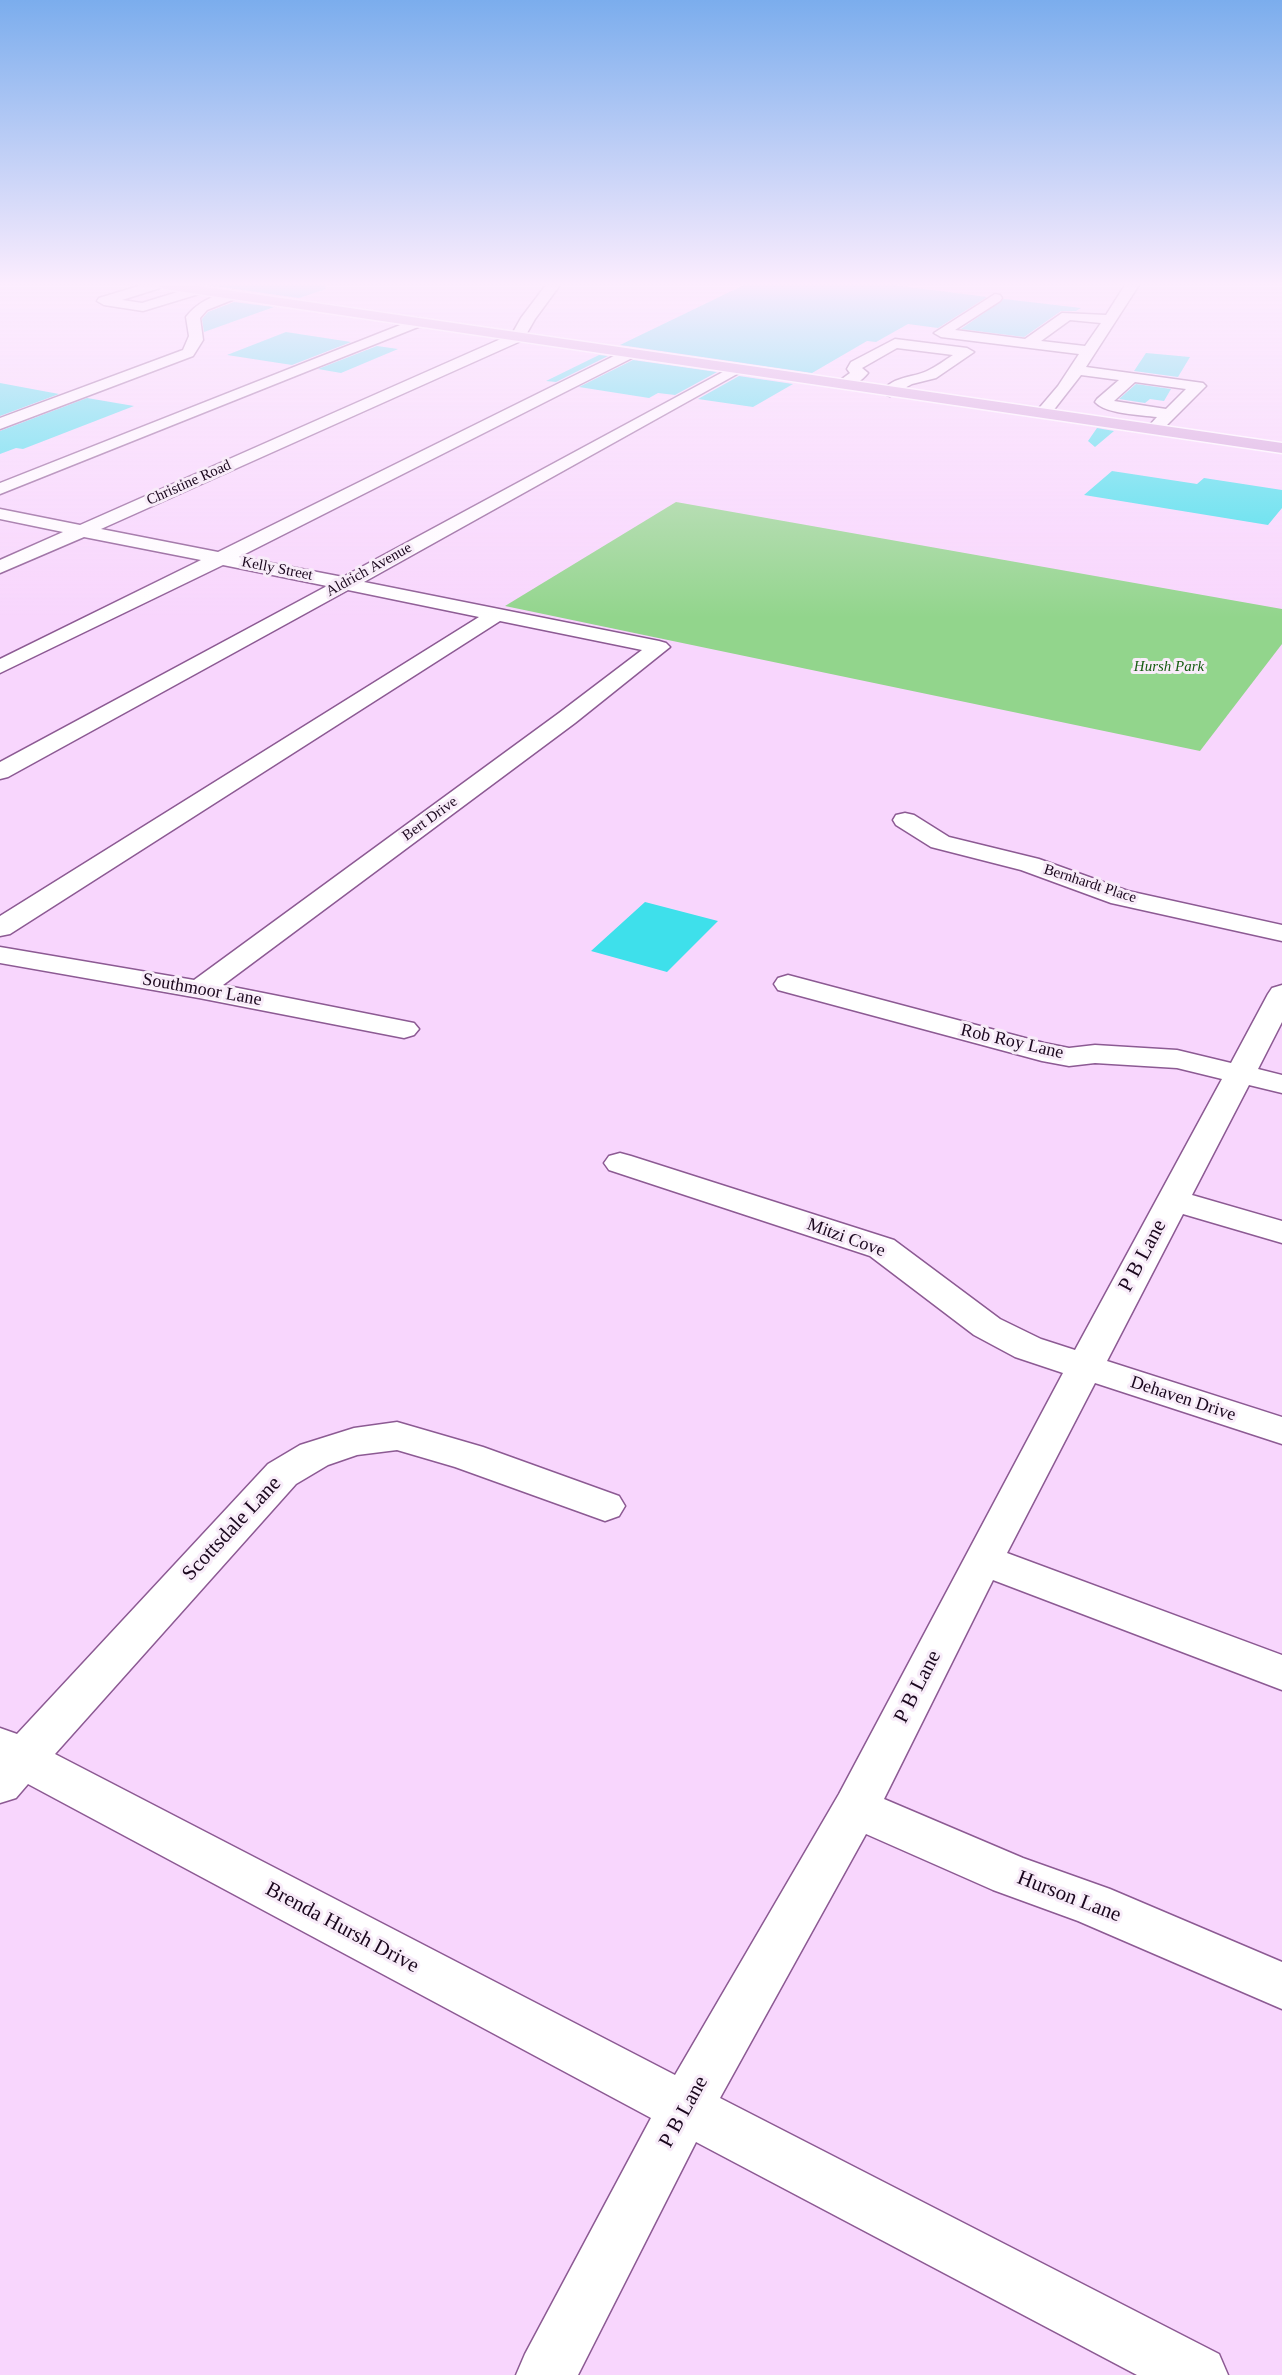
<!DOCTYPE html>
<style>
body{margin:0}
canvas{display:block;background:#f8d6fd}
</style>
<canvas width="1282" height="2375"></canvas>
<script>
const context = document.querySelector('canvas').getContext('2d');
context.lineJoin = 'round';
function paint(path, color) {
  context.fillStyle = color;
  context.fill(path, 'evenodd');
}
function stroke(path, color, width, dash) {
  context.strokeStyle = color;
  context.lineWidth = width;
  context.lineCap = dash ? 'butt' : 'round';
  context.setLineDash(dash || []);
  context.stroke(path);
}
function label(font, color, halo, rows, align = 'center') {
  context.font = font + ' "Times New Roman",serif';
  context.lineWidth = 6;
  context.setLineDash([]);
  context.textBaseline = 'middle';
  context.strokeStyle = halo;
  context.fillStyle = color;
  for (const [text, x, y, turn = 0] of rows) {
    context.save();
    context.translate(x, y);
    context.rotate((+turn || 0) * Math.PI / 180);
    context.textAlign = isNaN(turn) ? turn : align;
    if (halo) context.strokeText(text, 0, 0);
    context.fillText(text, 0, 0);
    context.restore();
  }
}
paint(new Path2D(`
 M676 502 1282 609V644L1200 751 505 606Z`), '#92d58c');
paint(new Path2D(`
 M207 285H325L326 289 299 298Z
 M744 285H893L987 297 938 328 908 324 876 342 867 341 812 373 620 345Z
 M1004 299 1081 308 1076 311H1061L1024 337 961 329Z
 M234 302 274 307 204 332 202 319 208 312Z
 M286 332 351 342 292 365 227 355Z
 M377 346 398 349 341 373 318 369Z
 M1146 353 1190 357 1178 377 1134 371Z
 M599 355 608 356 556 382 546 381Z
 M633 360 717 372 675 395 658 393 649 398 579 387Z
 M739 376 793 384 753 407 698 399Z
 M0 383 59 394 0 416Z
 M1136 384 1171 389 1164 401 1150 399 1145 403 1119 399Z
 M87 398 134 406 23 449 16 448 0 454V431Z
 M1097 428 1114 431 1095 447 1088 441Z
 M1112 471 1197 484 1204 478 1282 490V508L1268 525 1084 495Z
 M645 902 718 921 667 972 591 951Z`), '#3ee0eb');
const minor = new Path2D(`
 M142 285H162L160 288 122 300 142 303 197 286 204 290 202 293 143 311 104 305 97 301 99 298Z
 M546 285H560L535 319 523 340 101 529 218 552 626 350H636L638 353 636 356 239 557 343 577 734 366H744L746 369 364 582 659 641 666 643 670 647 575 723 223 985 414 1023 419 1029 414 1035 404 1038 199 998 0 963V947L194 980 559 713 642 650 500 621 10 934 0 936V916L479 617 348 590 8 777 0 779V762L327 586 223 565 0 673V659L201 560 84 537 0 573V560L63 532 0 519V509L80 525 512 334 521 318Z
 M1125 285H1139L1086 367 1203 383 1206 386 1160 432H1148L1146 429 1157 417C1142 415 1105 414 1095 402L1097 399 1119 380 1081 375 1049 416H1037L1035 413 1058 386 1079 354 941 337 934 333 995 294 1000 295 1002 298 1000 301 955 330 1025 339 1062 313 1106 315ZM1070 320 1101 323 1085 346 1041 341ZM1135 382 1186 389 1166 409 1114 401Z
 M232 291 239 295 237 298 207 310 200 318 203 340 193 356 0 429V418L183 350 189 336 186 317C197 302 214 295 232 291Z
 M418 318 425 322 423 325 0 494V483Z
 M895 339 967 348 974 352 936 378 912 384 890 396 885 394 882 391C895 376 911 378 927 371 936 367 945 360 953 355L897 348 862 368 868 373C862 381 848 390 838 387L835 384 850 373 847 369 851 362Z
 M905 813 914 815 949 837 1039 859 1128 891 1282 925V941L1111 903 1021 870 931 847 896 825 893 820 896 815Z
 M788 975 1044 1043 1069 1048 1095 1045 1177 1050 1231 1063 1268 994 1272 988 1282 985V1022L1258 1069 1282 1075V1093L1249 1085 1192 1195 1282 1221V1243L1183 1214 1107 1361 1282 1417V1444L1095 1383 1007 1553 1282 1655V1690L993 1580 884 1799 1023 1858 1110 1889 1282 1962V2009L1078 1921 993 1890 866 1834 720 2098 1219 2354 1228 2375H1137L696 2142 578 2375H516L525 2354 651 2118 28 1784 16 1798 0 1803V1728L17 1734 268 1464 300 1445 354 1428 397 1422 483 1447 619 1496 625 1506 619 1516 605 1521 455 1467 397 1450 357 1455 328 1465 296 1484 55 1754 675 2075 839 1794 1063 1373 1015 1357 974 1335 870 1256 609 1170 604 1163 609 1156 620 1153 631 1156 894 1240 1000 1319 1041 1339 1075 1350 1222 1079 1177 1068 1095 1063 1069 1066 1042 1061 778 990 774 984 778 978Z`);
const major = new Path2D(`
 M157 285H191L1282 443V453L164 289Z`);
stroke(minor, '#8c5a93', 3);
stroke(major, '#fff', 3);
paint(minor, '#fff');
paint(major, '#d4a6db');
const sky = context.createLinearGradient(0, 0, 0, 618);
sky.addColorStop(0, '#7baded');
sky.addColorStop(0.46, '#fcedfe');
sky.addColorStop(1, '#fcedfe00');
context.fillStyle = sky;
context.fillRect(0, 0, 1282, 618);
label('15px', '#1a071d', '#f8ecf9', [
 ["Christine Road",189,483,-24],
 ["Kelly Street",277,569,11],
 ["Aldrich Avenue",369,570,-29],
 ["Bert Drive",430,819,-36],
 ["Bernhardt Place",1090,884,18]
]);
label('italic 15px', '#155c11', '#f8ecf9', [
 ["Hursh Park",1169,667]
]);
label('18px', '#1a071d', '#f8ecf9', [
 ["Southmoor Lane",202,990,10],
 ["Rob Roy Lane",1012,1042,13],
 ["Mitzi Cove",846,1238,20],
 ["Dehaven Drive",1183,1399,18]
]);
label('21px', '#1a071d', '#f8ecf9', [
 ["P B Lane",1143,1256,-62],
 ["Scottsdale Lane",232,1529,-47],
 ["P B Lane",918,1687,-63],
 ["Hurson Lane",1069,1897,21],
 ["Brenda Hursh Drive",342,1928,28],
 ["P B Lane",684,2112,-61]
]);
</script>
